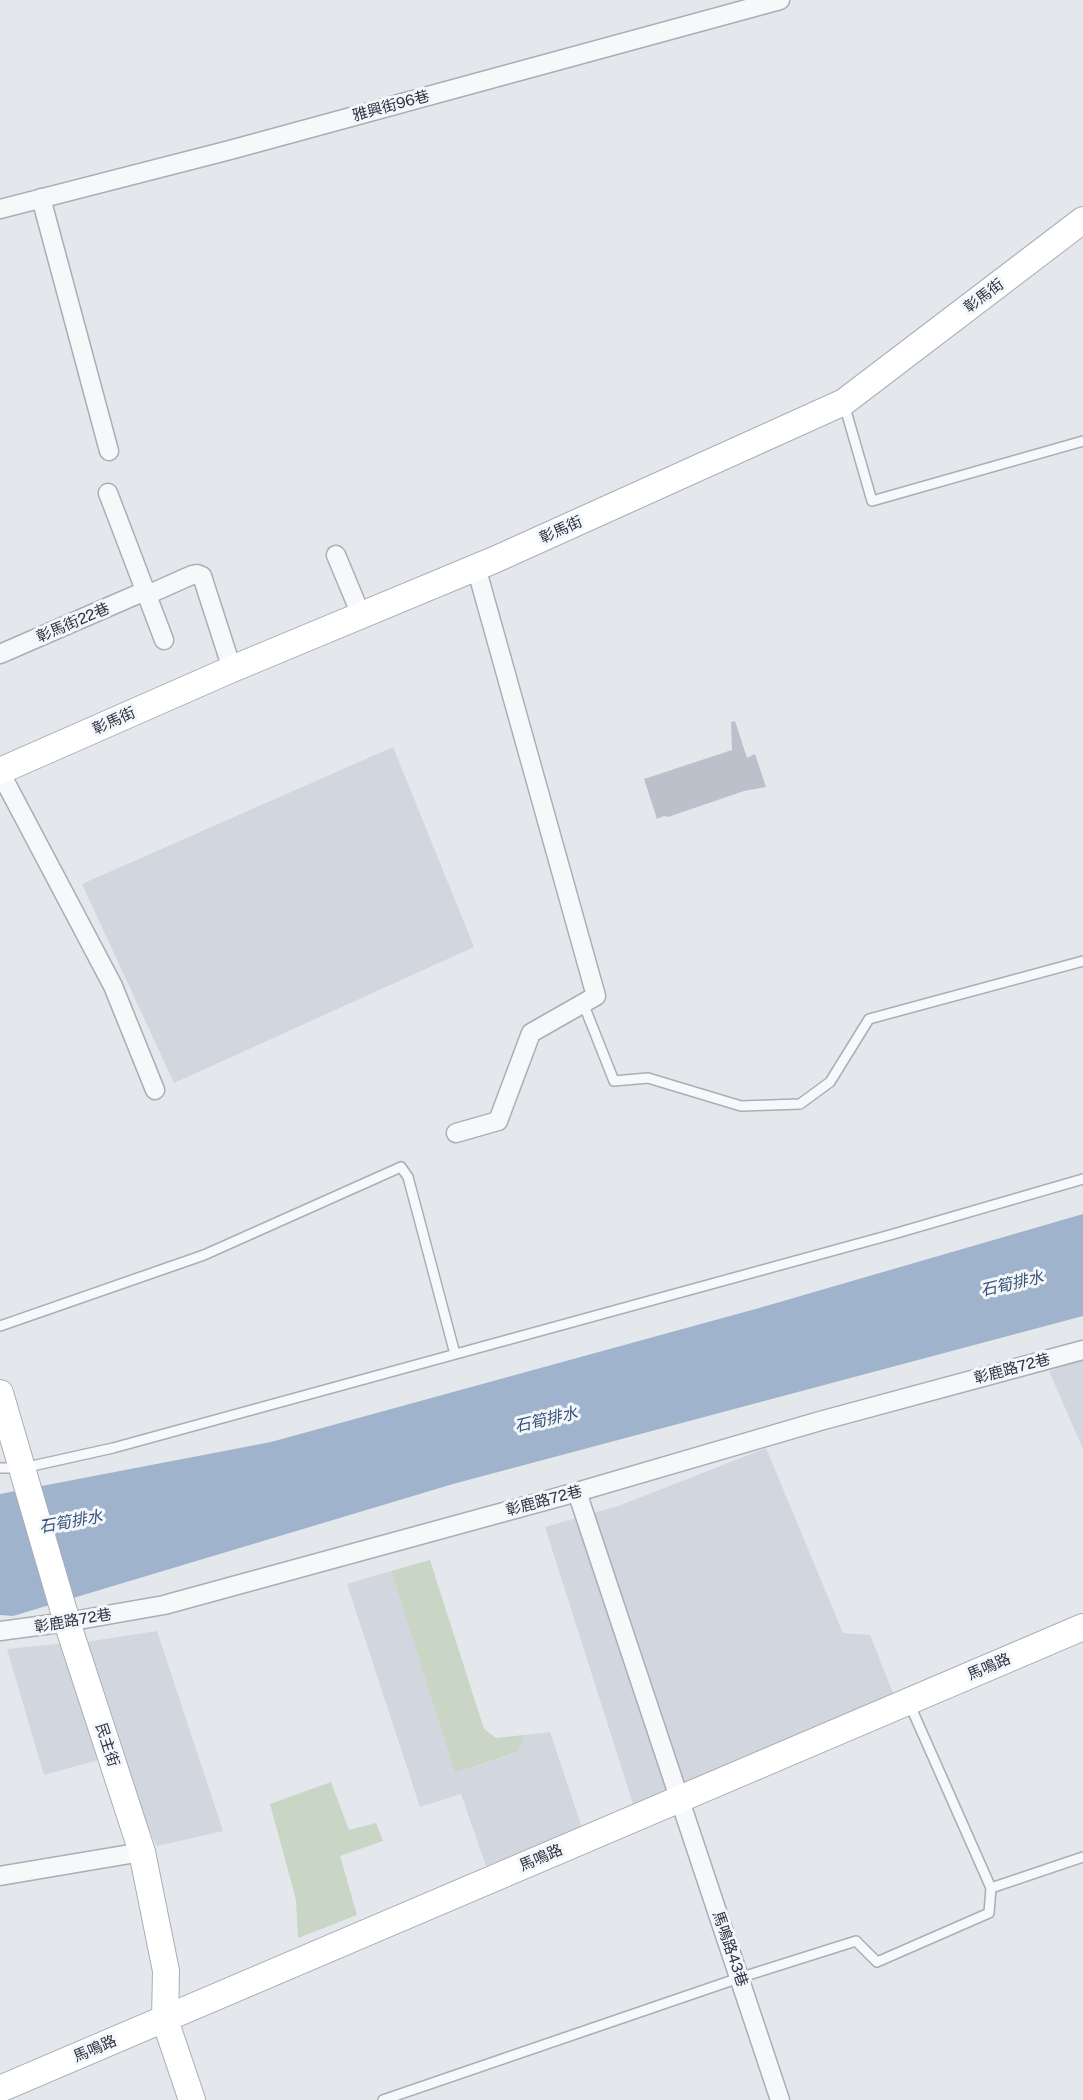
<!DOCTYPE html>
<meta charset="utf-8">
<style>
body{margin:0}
canvas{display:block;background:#e4e7ec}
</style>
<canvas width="1083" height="2100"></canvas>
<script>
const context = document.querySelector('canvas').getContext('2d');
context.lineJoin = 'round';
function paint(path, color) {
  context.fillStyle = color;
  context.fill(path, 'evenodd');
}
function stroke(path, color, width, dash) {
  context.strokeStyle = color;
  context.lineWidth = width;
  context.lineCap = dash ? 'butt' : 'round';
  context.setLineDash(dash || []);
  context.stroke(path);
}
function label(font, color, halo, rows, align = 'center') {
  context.font = font + ' "Public Sans","Noto Sans TC",sans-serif';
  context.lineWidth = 6;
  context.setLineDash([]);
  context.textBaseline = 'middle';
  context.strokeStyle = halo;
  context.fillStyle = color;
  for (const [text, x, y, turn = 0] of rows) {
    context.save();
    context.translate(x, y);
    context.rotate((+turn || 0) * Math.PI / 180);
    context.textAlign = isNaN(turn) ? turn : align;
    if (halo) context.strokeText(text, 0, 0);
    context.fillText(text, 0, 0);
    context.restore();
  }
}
paint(new Path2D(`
 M393 747 474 947 174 1083 82 884Z
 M1083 1360V1449L1049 1371Z
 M766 1448 843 1633 870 1635 897 1703 634 1807 545 1527 621 1505Z
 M391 1571 455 1773 517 1753 524 1735 550 1732 582 1828 486 1866 461 1794 420 1807 347 1584Z
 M157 1631 223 1831 157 1846 133 1796 85 1642Z
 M66 1643 98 1760 44 1775 7 1649Z`), '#d2d6de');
paint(new Path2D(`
 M430 1560 484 1729 496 1738 524 1735 518 1752 455 1773 391 1571Z
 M331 1782 349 1830 376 1823 383 1841 340 1856 357 1915 298 1938 296 1900 270 1804Z`), '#c9d6c5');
paint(new Path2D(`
 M1083 1214V1316L453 1484 13 1616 0 1615V1494L271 1442 759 1308Z`), '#9fb4cc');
paint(new Path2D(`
 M735 721 747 758 755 754 766 787 744 791 668 817 664 816 657 819 644 779 732 750 731 722Z`), '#bbc0ca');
const lane = new Path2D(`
 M844 404 872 501 1083 441
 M583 1003 614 1081 648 1078 741 1106 800 1104 830 1082 869 1019 1083 961
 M0 1326 204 1255 401 1167 408 1177 455 1354
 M0 1468H23L113 1448 890 1235 1083 1179
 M909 1703 991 1888
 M383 2100 739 1978 856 1941 877 1962 989 1913 991 1888 1083 1857`);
const street = new Path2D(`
 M41 198 109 451
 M0 209 230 150 780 0
 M108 493 164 640
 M336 555 361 615
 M147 595 192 575 197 574 202 576 232 669
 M0 654 145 591
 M0 772 113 986 155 1090
 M456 1133 498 1121 531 1033 596 996 476 567
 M577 1492 780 2100
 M0 1631 67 1622 164 1605 577 1492 820 1421 1083 1350
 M0 1876 142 1852`);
const secondary = new Path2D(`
 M0 771 232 669 494 560 844 402 1083 220
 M0 1393 67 1622 142 1852 166 1971 165 2020 192 2100
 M0 2089 1083 1627`);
stroke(lane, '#a9aeb7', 12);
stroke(street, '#a9aeb7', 21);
stroke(secondary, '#a9aeb7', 28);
stroke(lane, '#f7f8fa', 9);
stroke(street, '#f7f8fa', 18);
stroke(secondary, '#fff', 26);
label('15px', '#2b3445', '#f4f6f9', [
 ["雅興街96巷",391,106,-15],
 ["彰馬街",984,296,-37],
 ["彰馬街",561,530,-24],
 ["彰馬街22巷",73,623,-23],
 ["彰馬街",114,721,-24],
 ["彰鹿路72巷",1012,1369,-15],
 ["彰鹿路72巷",544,1501,-15],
 ["彰鹿路72巷",73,1621,-10],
 ["馬鳴路",989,1667,-23],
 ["民主街",107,1745,72],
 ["馬鳴路",541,1858,-23],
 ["馬鳴路43巷",730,1949,71],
 ["馬鳴路",95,2049,-23]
]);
label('italic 16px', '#34527a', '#f4f6f9', [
 ["石筍排水",1012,1284,-13],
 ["石筍排水",546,1420,-13],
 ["石筍排水",71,1522,-10]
]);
</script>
